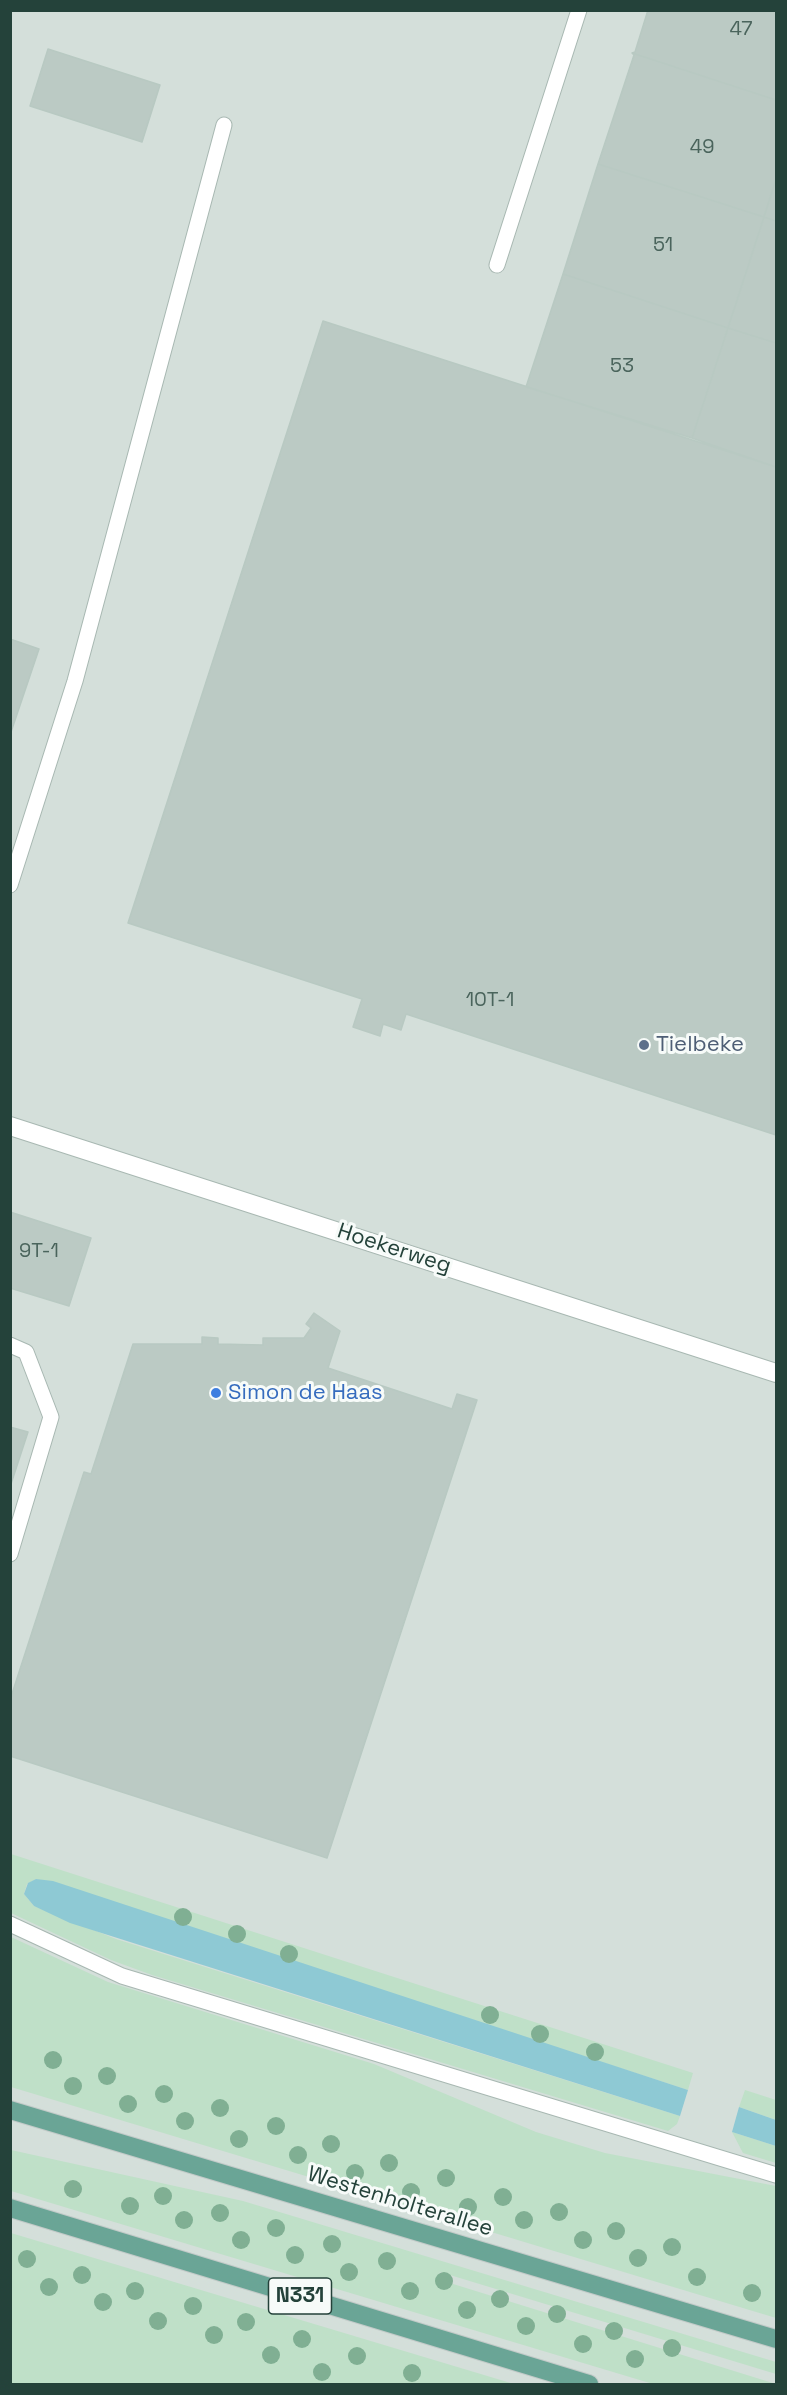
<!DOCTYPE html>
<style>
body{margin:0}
#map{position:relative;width:787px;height:2395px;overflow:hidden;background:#e6efeb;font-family:"Space Grotesk",sans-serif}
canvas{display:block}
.frame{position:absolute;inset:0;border:12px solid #24423a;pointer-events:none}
</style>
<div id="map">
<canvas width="787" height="2395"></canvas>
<div class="frame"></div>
</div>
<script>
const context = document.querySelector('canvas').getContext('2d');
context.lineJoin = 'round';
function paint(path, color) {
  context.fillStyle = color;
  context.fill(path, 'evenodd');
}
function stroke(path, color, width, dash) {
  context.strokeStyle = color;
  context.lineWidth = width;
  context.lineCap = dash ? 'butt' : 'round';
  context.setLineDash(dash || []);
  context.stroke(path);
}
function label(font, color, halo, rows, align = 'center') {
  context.font = font + ' "Space Grotesk",sans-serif';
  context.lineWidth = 6;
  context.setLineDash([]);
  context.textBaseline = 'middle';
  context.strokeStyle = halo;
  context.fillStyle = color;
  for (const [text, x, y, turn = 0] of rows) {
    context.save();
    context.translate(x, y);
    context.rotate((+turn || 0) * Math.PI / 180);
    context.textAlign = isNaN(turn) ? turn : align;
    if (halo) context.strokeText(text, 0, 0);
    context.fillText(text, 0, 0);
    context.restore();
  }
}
paint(new Path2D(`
 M11 11H776V2384H11Z`), '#d4dfda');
paint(new Path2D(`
 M11 1854 693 2073 688 2090 36 1879 27 1884 24 1894 34 1906 116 1939 680 2116 677 2124 668 2131 152 1975 111 1960 11 1913Z
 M11 1937 108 1982 374 2064 536 2132 605 2153 776 2186V2318L11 2087Z
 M745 2090 776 2100V2120L739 2107Z
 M732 2132 776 2146V2163L743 2153Z
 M11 2150 243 2201 776 2362V2374L440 2272 437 2279 776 2384H653L11 2191Z
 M10 2233H11L514 2384H11Z`), '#bfe0c8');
paint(new Path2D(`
 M36 1879 53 1881 688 2090 680 2116 70 1923 34 1906 24 1894 28 1883Z
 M739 2107 776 2120V2146L732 2132Z`), '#8ec9d4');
const building = new Path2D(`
 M648 10H776V100L632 53 635 52Z
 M48 49 160 85 142 142 30 106Z
 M632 53 776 100V179L764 217 598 164 634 55Z
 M598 164 764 217 728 328 563 274Z
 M776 179V221L764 217Z
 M764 217 776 221V343L728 328Z
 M563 274 728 328 692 438 526 387Z
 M323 321 776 467V1135L406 1014 401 1030 383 1024 380 1036 353 1027 362 999 128 923Z
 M728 328 776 343V467L692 438Z
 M10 639 39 649 10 735Z
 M10 1212 91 1238 69 1306 10 1288Z
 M314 1313 340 1331 328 1368 452 1409 457 1394 477 1400 327 1858 10 1756V1700L84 1472 91 1474 133 1344H202V1337L218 1338V1344L263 1345V1338H304L311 1328 306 1324Z
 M10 1427 28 1432 10 1487Z`);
paint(building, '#bbcac4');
stroke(building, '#b8c9c2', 1.5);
const service = new Path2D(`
 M497 265 579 10
 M10 885 75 681 224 125
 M10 1345 26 1352 51 1417 10 1554
 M10 1924 122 1976 776 2175`);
const minor = new Path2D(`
 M10 1126 776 1373`);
const primary = new Path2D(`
 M10 2110 776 2339
 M10 2208 589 2384`);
stroke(service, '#a8b8b2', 17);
stroke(minor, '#a8b8b2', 20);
stroke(primary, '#c2cac8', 20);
stroke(service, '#fff', 15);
stroke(minor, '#fff', 18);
stroke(primary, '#6aa596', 18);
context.fillStyle = '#80af93';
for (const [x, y] of [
 [183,1917],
 [237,1934],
 [289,1954],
 [490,2015],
 [540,2034],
 [595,2052],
 [53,2060],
 [107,2076],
 [73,2086],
 [164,2094],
 [128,2104],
 [220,2108],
 [185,2121],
 [276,2126],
 [239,2139],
 [331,2144],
 [298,2155],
 [389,2163],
 [355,2173],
 [446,2178],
 [73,2189],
 [411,2192],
 [163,2196],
 [503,2197],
 [130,2206],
 [468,2207],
 [559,2212],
 [220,2213],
 [184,2220],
 [524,2220],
 [276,2228],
 [616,2231],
 [241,2240],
 [583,2240],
 [332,2244],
 [672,2247],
 [295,2255],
 [638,2258],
 [27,2259],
 [387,2261],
 [349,2272],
 [82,2275],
 [697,2277],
 [444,2281],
 [49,2287],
 [135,2291],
 [410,2291],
 [752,2293],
 [500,2299],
 [103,2302],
 [193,2306],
 [467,2310],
 [557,2314],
 [158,2321],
 [246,2322],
 [526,2326],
 [614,2331],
 [214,2335],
 [302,2339],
 [583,2344],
 [672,2348],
 [271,2355],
 [357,2356],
 [635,2359],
 [322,2372],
 [412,2373]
]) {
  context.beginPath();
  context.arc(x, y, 9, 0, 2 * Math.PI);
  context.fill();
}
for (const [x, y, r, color] of [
 [644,1045,6,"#5c6f8a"],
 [216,1393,6,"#3f7fe0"]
]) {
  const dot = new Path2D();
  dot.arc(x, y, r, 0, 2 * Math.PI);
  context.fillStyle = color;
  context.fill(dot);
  stroke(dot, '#f7fbf9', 2);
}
label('20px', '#4a645c', null, [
 ["47",741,30],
 ["49",702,148],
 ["51",663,246],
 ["53",622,367],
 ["10T-1",490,1001],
 ["9T-1",39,1252]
]);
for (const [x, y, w] of [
 [300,2296,63]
]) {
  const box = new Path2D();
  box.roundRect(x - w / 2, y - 18, w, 36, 4.5);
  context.fillStyle = '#f7fbf9';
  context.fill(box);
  stroke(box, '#24423a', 1.5);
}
label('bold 21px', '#24423a', null, [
 ["N331",300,2296]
]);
label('22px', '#4e5e75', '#f7fbf9', [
 ["Tielbeke",656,1045]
], 'left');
label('22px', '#24423a', '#f7fbf9', [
 ["Hoekerweg",394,1249,18],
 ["Westenholterallee",400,2202,17]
]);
label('22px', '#366cbe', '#f7fbf9', [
 ["Simon de Haas",228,1393]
], 'left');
</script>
